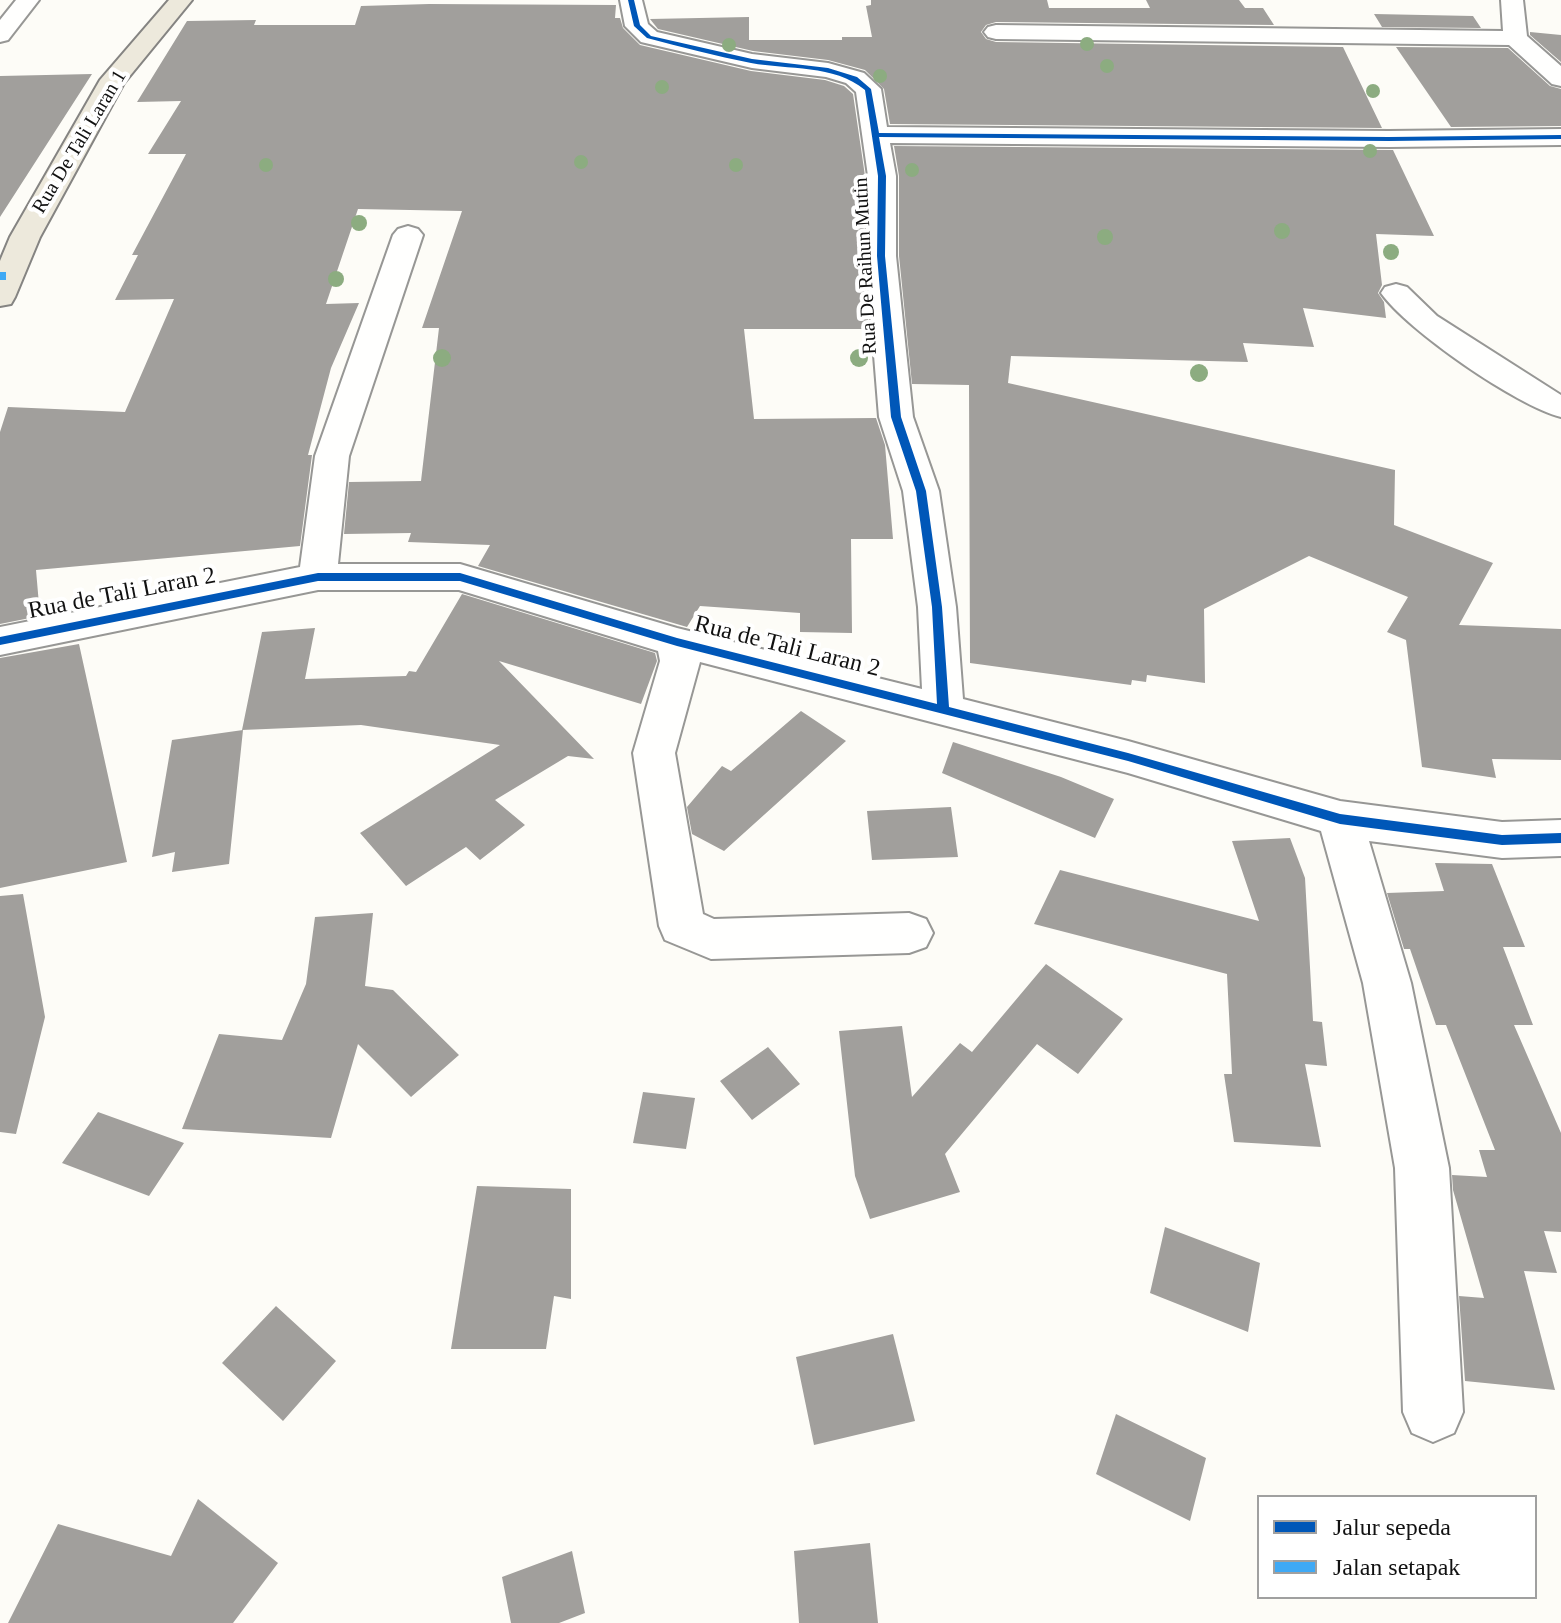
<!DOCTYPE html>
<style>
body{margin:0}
#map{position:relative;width:1561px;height:1623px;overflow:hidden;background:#fdfcf7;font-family:Georgia,serif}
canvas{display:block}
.legend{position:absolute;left:1257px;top:1495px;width:280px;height:104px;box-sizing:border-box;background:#fff;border:2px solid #a0a0a0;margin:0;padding:10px 14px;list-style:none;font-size:24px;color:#111}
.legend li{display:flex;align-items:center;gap:16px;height:40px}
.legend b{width:40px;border:2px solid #a0a0a0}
</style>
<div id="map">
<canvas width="1561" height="1623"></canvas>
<ul class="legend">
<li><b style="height:10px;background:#0057b8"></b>Jalur sepeda</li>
<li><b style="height:10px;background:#3fa9f5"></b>Jalan setapak</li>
</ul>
</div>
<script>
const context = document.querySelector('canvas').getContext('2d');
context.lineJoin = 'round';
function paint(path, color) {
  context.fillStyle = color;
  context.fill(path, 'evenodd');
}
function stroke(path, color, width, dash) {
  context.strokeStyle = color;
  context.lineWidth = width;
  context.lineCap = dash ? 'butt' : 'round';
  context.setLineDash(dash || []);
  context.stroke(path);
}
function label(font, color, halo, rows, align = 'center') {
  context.font = font + ' Georgia,serif';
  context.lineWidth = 8;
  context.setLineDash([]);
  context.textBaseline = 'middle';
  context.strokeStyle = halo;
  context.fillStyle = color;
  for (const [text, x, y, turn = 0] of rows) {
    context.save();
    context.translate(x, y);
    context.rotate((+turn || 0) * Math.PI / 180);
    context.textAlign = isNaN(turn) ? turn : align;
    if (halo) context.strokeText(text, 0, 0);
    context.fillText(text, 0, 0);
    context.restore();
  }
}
paint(new Path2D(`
 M871 0H1047L1049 8H1150L1146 0H1239L1245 8H1263L1274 25 996 22 986 25 981 32 986 39 996 42 1343 47 1382 128 890 124 884 89 865 70 828 60 753 51 658 29 650 19 749 17V40H842V37H872L866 6 871 5Z
 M429 4 616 5 615 18H620L623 28 640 45 751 71 825 80 844 86 853 94 865 176 863 256 869 329H744L754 419 876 418 885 445 893 539H851L852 633 800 632V613L700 606 687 627 478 566 490 545 408 542 411 533 344 534 349 482 421 481 439 328H422L462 211 358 209 326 304 359 303 331 368 308 455H312L300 546 36 570 40 616 0 624V432L8 407 125 412 174 299 115 300 138 255H132L186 154H148L181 101 137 102 187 21 256 20 254 25H355L361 6Z
 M1374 14 1473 16 1481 28 1382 27Z
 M1530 32 1561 35V62L1530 35Z
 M1396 47 1508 48 1550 86 1561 89V126L1451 127Z
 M92 74 0 217V76Z
 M894 146 1393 150 1434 236 1376 234 1382 285 1378 293 1384 302 1386 318 1303 308 1314 347 1243 343 1248 362 1011 356 1008 383 1395 470 1394 525 1493 563 1459 625 1561 629V760L1492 759 1496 778 1422 767 1406 640 1387 632 1408 597 1309 556 1204 609 1205 683 1147 675 1146 682 1132 680 1131 685 970 663 969 385 912 384 899 256V176Z
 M462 594 655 653 657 661 641 704 499 661 594 759 568 756 495 800 525 825 480 860 466 847 406 886 360 833 500 745 361 725 242 730 262 632 315 628 305 679 406 676 409 671 416 672Z
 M79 644 127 862 0 888V658Z
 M801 711 846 741 724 851 692 834 687 807 722 766 731 771Z
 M243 730 229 864 172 872 175 852 152 857 172 740Z
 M953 742 1061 777 1114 799 1095 838 942 773Z
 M951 807 958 857 872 860 867 811Z
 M1290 838 1305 878 1313 1021 1322 1022 1327 1066 1305 1064 1321 1147 1234 1142 1224 1074H1232L1227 974 1034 924 1060 870 1259 921 1232 841Z
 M1435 863 1492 864 1525 947H1503L1533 1025H1514L1561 1133V1232L1544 1231 1557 1273 1524 1271 1555 1390 1465 1381 1459 1296 1484 1298 1453 1190 1452 1175 1487 1177 1479 1150H1495L1446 1025H1436L1410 949H1404L1387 893 1444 891Z
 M23 894 45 1017 16 1134 0 1132V896Z
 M373 913 365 986 393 990 459 1055 411 1097 358 1044 331 1138 182 1129 219 1034 282 1040 306 984 315 917Z
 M1046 964 1123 1019 1078 1074 1037 1044 945 1154 960 1192 870 1219 855 1176 839 1031 902 1026 912 1097 960 1043 972 1052Z
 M768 1047 800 1084 752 1120 720 1081Z
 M643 1092 695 1098 686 1149 633 1143Z
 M98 1112 184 1143 149 1196 62 1163Z
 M477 1186 571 1189V1299L554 1296 546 1349H451Z
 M1165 1227 1260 1263 1248 1332 1150 1293Z
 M276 1306 336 1361 283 1421 222 1363Z
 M893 1334 915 1421 814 1445 796 1357Z
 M1116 1414 1206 1458 1190 1521 1096 1474Z
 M198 1499 278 1563 233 1623H8L58 1524 171 1556Z
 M870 1543 878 1623H799L794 1551Z
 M572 1551 585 1613 559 1623H511L502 1577Z`), '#a19f9c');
const street = new Path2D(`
 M16 0H39L8 40 0 42V20Z
 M620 0H642L648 24 657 32 752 54 828 63 864 73 881 89 887 127 1389 131 1561 129V145L1389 147 890 143 896 176V256L913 417 939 491 956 607 963 699 1128 741 1340 801 1502 822 1561 820V856L1502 858 1369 841 1411 983 1449 1168 1463 1412 1454 1433 1433 1442 1412 1433 1403 1412 1395 1168 1363 983 1321 831 1128 773 700 662 675 753 703 914 714 919 909 913 926 919 933 933 926 947 909 953 711 959 665 940 659 926 633 753 660 661 658 651 459 590H318L0 655V627L300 567 315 456 393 235 398 229 408 226 418 229 423 235 349 456 338 564H460L677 628 922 689 918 607 903 491 879 417 866 256 868 176 856 92 846 83 826 77 752 68 641 42 625 26Z
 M1501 0H1523L1527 36 1561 66V86L1552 84 1509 45 996 39 988 37 984 32 988 27 996 25 1503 31Z
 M1396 284 1407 287 1437 316 1561 395V417C1517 406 1407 330 1381 293L1385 287Z`);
const primary = new Path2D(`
 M169 0H192L124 83 40 237 15 297 11 304 0 306V261L10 237 100 80Z`);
stroke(street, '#979795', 4);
stroke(primary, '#858482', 4);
paint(street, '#fffffe');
paint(primary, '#ede9dc');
stroke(new Path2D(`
 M0 276H6`), '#3fa9f5', 8, [15, 8]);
paint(new Path2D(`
 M628 0H634L640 25 651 36 752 59 828 68 857 77 871 89 879 133 1389 137 1561 135V139L1389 141 879 137 886 176 885 256 901 417 926 491 942 607 949 707 1128 753 1340 814 1502 835 1561 833V843L1502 845 1340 824 1128 761 677 646 460 581H318L0 645V637L318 573H460L677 638 937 704 932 607 916 491 891 417 877 256 878 176 865 90C834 64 788 70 751 63 716 56 681 47 647 38L634 26Z`), '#0057b8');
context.fillStyle = '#8cac80';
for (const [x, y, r] of [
 [1087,44,7],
 [729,45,7],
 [1107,66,7],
 [880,76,7],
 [662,87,7],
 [1373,91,7],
 [1370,151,7],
 [581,162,7],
 [266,165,7],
 [736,165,7],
 [912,170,7],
 [359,223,8],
 [1282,231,8],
 [1105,237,8],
 [1391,252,8],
 [336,279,8],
 [442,358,9],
 [859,358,9],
 [1199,373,9]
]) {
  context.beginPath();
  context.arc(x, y, r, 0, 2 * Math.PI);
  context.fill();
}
label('20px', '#111', '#fff', [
 ["Rua De Tali Laran 1",80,142,-59],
 ["Rua De Raihun Mutin",866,266,-93]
]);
label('24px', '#111', '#fff', [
 ["Rua de Tali Laran 2",122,594,-11],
 ["Rua de Tali Laran 2",787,647,14]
]);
</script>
